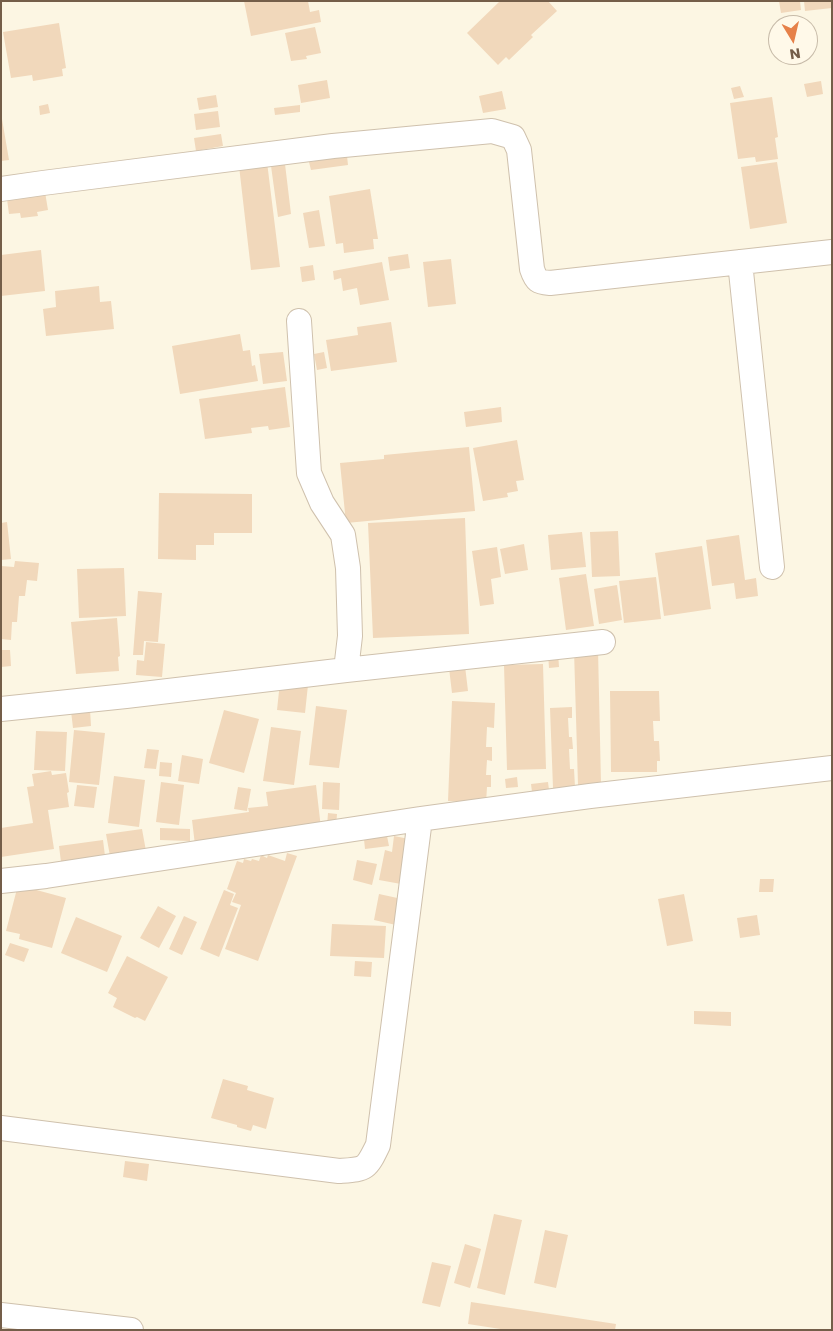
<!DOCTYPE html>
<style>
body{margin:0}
#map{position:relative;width:833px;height:1331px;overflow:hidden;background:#fcf6e3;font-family:Poppins,sans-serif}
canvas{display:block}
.frame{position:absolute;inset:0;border:2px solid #745e49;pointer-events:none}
.north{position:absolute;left:768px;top:15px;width:50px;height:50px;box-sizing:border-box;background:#fff9e9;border:1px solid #c7bba9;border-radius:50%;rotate:171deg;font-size:14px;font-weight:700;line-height:20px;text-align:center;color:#745e49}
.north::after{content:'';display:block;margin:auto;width:18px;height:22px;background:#e68149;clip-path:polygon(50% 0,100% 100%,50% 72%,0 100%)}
</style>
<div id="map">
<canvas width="833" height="1331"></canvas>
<div class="frame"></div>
<div class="north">N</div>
</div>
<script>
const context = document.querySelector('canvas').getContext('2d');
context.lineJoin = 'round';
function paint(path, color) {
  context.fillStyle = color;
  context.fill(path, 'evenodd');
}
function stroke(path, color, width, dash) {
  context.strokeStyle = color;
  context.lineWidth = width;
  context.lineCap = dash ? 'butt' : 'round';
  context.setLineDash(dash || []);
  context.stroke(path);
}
paint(new Path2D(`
 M244 1H308L310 12 319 10 321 22 251 36Z
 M500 1H548L557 11 531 35 533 37 509 60 506 57 498 65 467 33Z
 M779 1H800L801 10 781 13Z
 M804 1H832V8L805 11Z
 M59 23 66 68 62 69 63 76 33 81 32 75 11 78 3 32Z
 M315 27 321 53 306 56 307 59 291 61 285 33Z
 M327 80 330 98 301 103 298 85Z
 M821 81 823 94 807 97 804 84Z
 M740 86 744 97 734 99 731 88Z
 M502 91 506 109 483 113 479 96Z
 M216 95 218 107 199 110 197 98Z
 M772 97 778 137 775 138 778 159 756 162 755 157 738 159 730 103Z
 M48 104 50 113 40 115 39 106Z
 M300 105V112L275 115 274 108Z
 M218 111 220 127 196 130 194 114Z
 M1 119H2L9 160 1 161Z
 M221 134 223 146 196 151 194 138Z
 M347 156 348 165 311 170 309 162Z
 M267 162 280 267 251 270 239 166Z
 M777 162 787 223 750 229 741 167Z
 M285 164 291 214 278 217 271 166Z
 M370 189 378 239H373L374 249 344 253 343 243 336 244 329 196Z
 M45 192 48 210 37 212 38 216 21 218 20 213 9 214 7 199Z
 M319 210 325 246 309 248 303 213Z
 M41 250 45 291 1 296V255Z
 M408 254 410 268 390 271 388 257Z
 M451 259 456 304 428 307 423 262Z
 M382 262 389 300 360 305 357 288 343 291 341 278 334 280 333 271Z
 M313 265 315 280 302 282 300 267Z
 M99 286 100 302 111 301 114 329 46 336 43 309 56 307 55 291Z
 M391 322 397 362 331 371 326 340 358 335 357 327Z
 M240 334 243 351 250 350 252 366 255 365 258 381 180 394 172 346Z
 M283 352 287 381 263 384 259 354Z
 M324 352 327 368 317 370 314 354Z
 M285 387 290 427 269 430 268 426 251 428 252 433 205 439 199 399Z
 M501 407 502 422 466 427 464 412Z
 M517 440 524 480 516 481 518 491 507 493 508 497 483 501 473 448Z
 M469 447 475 511 346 523 340 463 384 459V455Z
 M159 493 252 494V533H214V545H196V560L158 559Z
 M465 518 469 634 373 638 368 523Z
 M7 522 11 559 1 560V523Z
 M618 531 620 576 592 577 590 532Z
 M582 532 586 567 551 570 548 535Z
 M739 535 745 580 756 578 758 596 736 599 734 583 712 586 706 540Z
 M524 544 528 570 505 574 500 549Z
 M702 546 711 609 664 616 655 553Z
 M497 547 501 577 491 579 494 604 480 606 472 551Z
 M15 561 39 563 37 581 27 580 25 596H19L17 622H12L11 640 1 639V566L14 567Z
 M124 568 126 616 79 618 77 569Z
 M586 574 594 626 566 630 559 578Z
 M656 577 661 619 624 623 619 581Z
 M617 585 622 620 599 624 594 589Z
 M138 591 162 593 158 642 144 641 143 655H133Z
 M117 618 120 656 118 657 119 671 76 674 71 622Z
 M146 642 165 644 162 677 136 675 137 660 144 661Z
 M598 649 601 784 578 785 574 650Z
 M1 650H10L11 666 1 667Z
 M558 652 559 667 549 668 548 653Z
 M543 664 546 769 507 770 504 665Z
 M465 666 468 691 452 693 449 668Z
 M280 682 308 685 305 713 277 710Z
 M610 691H659L660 721H653L654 741H659L660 761H657V772H611Z
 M452 701 495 703 494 728 487 727 486 747H492V761L487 760 486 775H491V787H487L486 803 448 801Z
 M316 706 347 710 339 768 309 765Z
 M572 707V718H568L569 737H572L573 749H569L570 769H574L575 787 553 788 550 708Z
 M90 709 91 726 73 728 71 711Z
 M224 710 259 719 244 773 209 763Z
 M271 727 301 731 294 785 263 781Z
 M74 730 105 733 99 785 69 782Z
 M36 731 67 732 65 771 34 770Z
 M147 749 159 750 156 769 144 768Z
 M182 755 203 759 199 784 178 781Z
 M160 762 172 763 171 777 159 776Z
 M51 771 52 775 66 773 69 792 67 793 69 807 48 810 54 849 1 857V828L33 823 27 787 34 786 32 774Z
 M114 776 145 780 139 827 108 823Z
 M517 777 518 787 506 788 505 779Z
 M161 782 184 785 179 825 156 822Z
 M323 782 340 783 339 810 322 809Z
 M548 782 549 790 532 792 531 784Z
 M77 785 97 787 94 808 74 806Z
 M316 785 321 828 195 845 192 820 249 812 248 808 268 806 266 792Z
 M238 787 251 789 247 811 234 809Z
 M328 813 337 814 336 827 327 826Z
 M160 828 190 829V841L160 840Z
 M142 829 146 851 110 856 106 834Z
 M387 836 389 846 365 849 364 839Z
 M394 836 409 839 401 884 379 880 385 850 392 852Z
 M103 840 105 856 61 862 59 846Z
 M287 853 297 856 258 961 225 949 241 905 232 902 236 893 227 889 237 861 243 863 244 859 251 861 252 859 259 861 261 855 267 858 268 855 285 861Z
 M357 860 377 864 372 885 353 880Z
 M760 879H774L773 892H759Z
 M18 885 66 898 52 948 19 939 20 934 6 931Z
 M224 890 234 894 230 905 238 908 219 957 200 949Z
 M379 894 402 899 396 925 374 920Z
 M684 894 693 941 667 946 658 899Z
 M158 906 176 916 159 948 140 938Z
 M757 915 760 935 740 938 737 918Z
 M184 916 197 922 182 955 169 949Z
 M76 917 122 936 107 972 61 953Z
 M332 924 386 926 384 958 330 956Z
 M10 943 29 949 24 962 5 955Z
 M127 956 168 977 145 1021 137 1017 135 1018 113 1007 117 998 108 993Z
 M355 961 372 962 371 977 354 976Z
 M694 1011 731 1012V1026L694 1024Z
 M223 1079 248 1086 247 1090 274 1098 266 1129 253 1125 251 1131 237 1127V1125L211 1118Z
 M125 1161 149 1164 147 1181 123 1177Z
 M494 1214 522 1220 505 1295 477 1288Z
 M545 1230 568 1235 556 1288 534 1283Z
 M465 1244 481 1249 470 1288 454 1283Z
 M432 1262 451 1266 440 1307 422 1303Z
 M471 1302 616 1324 615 1330H507L468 1324Z`), '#f1d8bb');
const minor = new Path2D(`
 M1 189 43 183 333 146 492 131 513 137 519 150 532 269C536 281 538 282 550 283L832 252
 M740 262 772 567
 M299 321 309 473 322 503 343 535 348 568 350 636 346 670
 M1 709 126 696 346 670 603 642
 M1 881 46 876 420 819 590 796 832 768
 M1 1128 339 1171C366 1169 366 1170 378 1145L420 819
 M1 1315 131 1330`);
stroke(minor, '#cfc1ad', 26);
stroke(minor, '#fff', 24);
</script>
